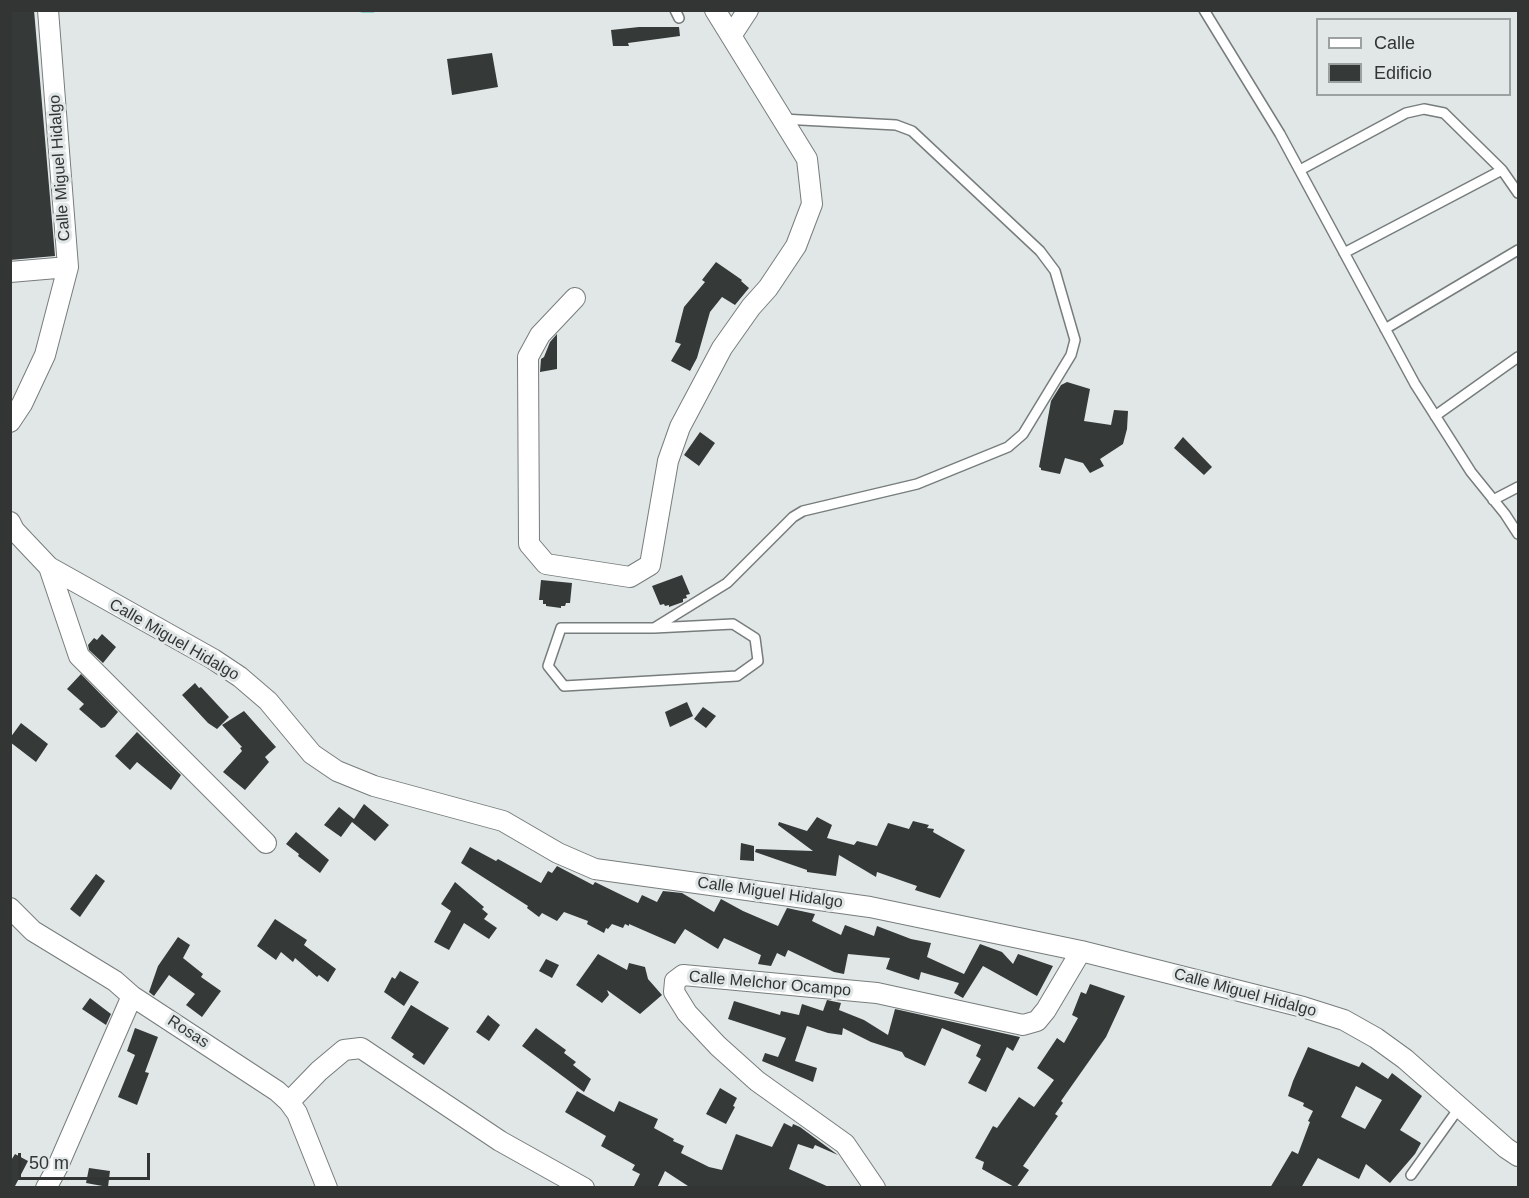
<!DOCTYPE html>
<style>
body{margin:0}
#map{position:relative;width:1529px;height:1198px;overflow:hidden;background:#e1e7e7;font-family:Helvetica,sans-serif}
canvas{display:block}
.frame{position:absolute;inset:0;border:12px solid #333535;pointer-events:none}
.legend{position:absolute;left:1316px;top:18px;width:195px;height:78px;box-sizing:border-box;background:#e1e7e7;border:2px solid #9ba0a0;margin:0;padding:8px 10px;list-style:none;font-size:18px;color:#333535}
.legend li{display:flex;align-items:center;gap:12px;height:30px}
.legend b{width:30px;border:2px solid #9ba0a0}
.scale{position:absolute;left:18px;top:1153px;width:132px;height:27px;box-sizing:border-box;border:3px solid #333535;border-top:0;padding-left:8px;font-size:18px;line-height:21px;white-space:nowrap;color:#333535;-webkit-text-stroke:4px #e1e7e7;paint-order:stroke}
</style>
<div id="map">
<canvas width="1529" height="1198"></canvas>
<div class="frame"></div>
<ul class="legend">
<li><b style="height:8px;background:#fff"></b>Calle</li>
<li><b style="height:16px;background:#353a39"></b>Edificio</li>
</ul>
<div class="scale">50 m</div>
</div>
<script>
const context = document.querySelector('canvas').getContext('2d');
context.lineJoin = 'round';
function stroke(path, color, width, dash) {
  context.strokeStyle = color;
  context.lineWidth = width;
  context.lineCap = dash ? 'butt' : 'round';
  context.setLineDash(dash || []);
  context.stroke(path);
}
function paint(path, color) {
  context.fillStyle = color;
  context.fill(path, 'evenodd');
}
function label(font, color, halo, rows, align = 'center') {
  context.font = font + ' Helvetica,sans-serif';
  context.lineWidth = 6;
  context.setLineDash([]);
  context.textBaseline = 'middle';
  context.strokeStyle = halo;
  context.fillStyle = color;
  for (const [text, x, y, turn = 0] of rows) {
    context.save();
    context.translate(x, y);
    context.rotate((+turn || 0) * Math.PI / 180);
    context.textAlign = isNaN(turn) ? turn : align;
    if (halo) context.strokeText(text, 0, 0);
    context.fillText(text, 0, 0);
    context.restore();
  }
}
stroke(new Path2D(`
 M362 10H373`), '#48b9ae', 5);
paint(new Path2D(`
 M10 10H34L55 256 10 260Z
 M639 27H679L680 36 628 43 629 46H613L611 30Z
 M492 53 498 87 452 95 447 59Z
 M716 262 742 280 741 281 749 288 735 305 722 297 710 312 697 358 690 371 671 361 681 344 675 342 684 307 705 282 702 280Z
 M557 334V369L540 372 541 359 544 357 550 342Z
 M1067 382 1090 389 1084 421 1111 425 1114 410 1128 411 1127 429 1123 444 1100 459 1104 466 1090 473 1083 463 1065 458 1060 474 1041 470V468L1039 467 1051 401 1061 385Z
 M700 432 715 443 699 466 684 455Z
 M1183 437 1212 467 1204 475 1174 448Z
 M682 575 690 594 686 595 687 598 683 599V602L669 607V605L665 606 664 604 660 605 652 586Z
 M541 580 572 583 570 603H566L565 606H561V608L546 606V604H543V600H539Z
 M102 634 116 647 103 663 89 650 88 645 94 638 97 640Z
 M81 674 118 712 105 727 101 728 79 709 84 704 67 689Z
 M195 683 199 688 201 687 229 717 217 729 208 723 182 695Z
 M687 702 693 716 670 727 665 712Z
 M703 707 716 716 706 728 694 719Z
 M244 711 276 747 265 757 269 762 245 790 223 772 242 751 240 748 242 747 222 725Z
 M21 723 48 744 36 762 10 742V738Z
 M137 732 181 775 171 790 137 762 130 770 115 756Z
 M364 804 389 825 375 841 352 822 341 837 324 825 339 807 354 819Z
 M817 817 832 825 827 838 854 845 857 841 877 846 888 823 909 829 913 821 929 825 927 828 934 829 933 832 965 850 940 898 915 890 917 886 877 872 876 877 839 855 836 876 807 872V870L755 852 756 849 813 851 778 825 779 822 807 831Z
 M296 832 329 860 320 873 298 856 299 854 286 844Z
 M741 843 754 846V861L740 860Z
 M470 847 496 861 498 859 541 883 548 871 552 873 557 866 593 885 595 882 638 903 642 895 657 902 663 891 682 893 714 912 721 899 743 911 778 926 787 908 815 914 812 921 841 935 845 925 874 936 877 926 911 939 931 943 927 957 964 974 980 944 1002 952 1013 964 1018 954 1053 966 1037 996 983 966 963 998 954 993 959 983 921 972 919 980 886 969 890 958 848 954 844 974 834 972 788 950 785 957 777 953 771 966 758 964 761 955 724 938 718 949 685 929 675 944 629 924V926L625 924 623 928 612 924 608 929 606 928 604 933 587 924 588 921 564 912 557 921 542 913 539 917 527 908 528 906 461 863Z
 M96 874 105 881 80 917 70 909Z
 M455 882 484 907 482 909 488 914 484 919 497 928 489 939 464 923 449 950 434 942 451 911 441 904Z
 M275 919 307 940 304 945 336 969 328 982 319 975 317 977 295 958 293 962 281 952 276 960 257 946Z
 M178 937 190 945 183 958 203 974 201 977 221 991 202 1017 186 1005 195 994 169 975 154 996 149 992 158 966Z
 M598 954 627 970 629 963 645 967 648 979 662 995 640 1014 607 990 609 995 602 1003 576 985Z
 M546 959 559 965 552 978 539 971Z
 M400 971 419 982 404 1006 384 992 392 977 395 979Z
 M1090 984 1125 996 1106 1037 1061 1101 1063 1103 1055 1114 1058 1116 1023 1166 1029 1170 1016 1188 982 1169 984 1162 975 1158 993 1126 997 1128 1019 1097 1034 1107 1054 1080 1037 1068 1057 1038 1064 1043 1078 1018 1072 1015 1081 992 1086 994Z
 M90 998 111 1014 106 1025 82 1009Z
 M827 1000 841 1003 839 1010 864 1020 888 1035 895 1009 1020 1037 1013 1051 1007 1047 986 1092 968 1083 981 1059 976 1056 981 1045 942 1028 925 1066 905 1057 902 1052 871 1042 843 1028 842 1035 828 1033 807 1026 795 1061 817 1068 813 1082 762 1061 765 1053 778 1057 786 1038 728 1019 734 1001 780 1015 781 1011 799 1015 802 1004 823 1011Z
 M411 1005 449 1028 424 1065 412 1057 414 1054 391 1038Z
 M488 1015 500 1025 489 1041 476 1032Z
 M135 1028 158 1037 145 1072 149 1073 137 1105 118 1097 135 1055 127 1051Z
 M536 1028 566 1050 564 1053 576 1062 573 1065 591 1079 584 1092 522 1046Z
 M1308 1047 1359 1067 1362 1062 1388 1079 1392 1073 1422 1096 1400 1130 1421 1143 1415 1154 1390 1183 1366 1164 1359 1179 1318 1158 1301 1188H1270L1292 1151 1298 1154 1310 1122 1308 1121 1313 1111 1303 1106 1304 1103 1288 1096 1293 1081ZM1356 1086 1382 1100 1365 1129 1341 1117Z
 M720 1088 737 1098 733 1106 735 1107 726 1124 706 1114Z
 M577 1091 614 1112 619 1101 658 1119 654 1128 674 1139 673 1141 684 1146 681 1153 709 1167 722 1170 736 1134 772 1147 784 1123 792 1127 793 1124 800 1127 838 1155 815 1145 813 1149 798 1144 789 1169 831 1188H691L665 1171 657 1188H633L640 1174 632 1170 635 1165 601 1146 606 1136 565 1112Z
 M15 1154 28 1161 14 1188H10V1162Z
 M89 1168 110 1171 108 1187 86 1183Z`), '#353a39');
const lane = new Path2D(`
 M675 10 679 18
 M1204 10 1280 134 1415 384 1471 472 1505 514 1518 534
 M1300 170 1406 113 1424 109 1444 113 1502 170 1518 193
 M1344 253 1502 170
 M1385 329 1518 250
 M1435 416 1518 357
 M1493 500 1518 487
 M654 628 733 624 755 638 758 661 737 676 564 686 548 666 561 628H654L727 583 793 517 803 511 917 484 1008 447 1023 434 1071 355 1075 340 1055 271 1040 251 912 131 896 125 782 119
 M1411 1175 1459 1108`);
const street = new Path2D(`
 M731 36 748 10
 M10 272 68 267
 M575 298 540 335 528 357 529 544 546 564 630 577 650 565 668 461 680 427 722 348 751 307 768 288 796 246 812 204 807 159 715 10
 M10 422 22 404 45 355 68 267 48 10
 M10 522 14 530 49 567 213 659 240 677 268 701 312 754 337 771 374 786 503 821 558 853 595 869 870 907 1081 951 1303 1007 1344 1020 1376 1038 1405 1059 1506 1148 1518 1156
 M49 567 79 656 266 843
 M10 908 33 931 115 981 132 996 277 1091 289 1102 297 1113 327 1188
 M289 1102 319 1071 344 1050 361 1048 500 1141 584 1188
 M46 1188 57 1168 132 996
 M875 1188 845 1144 757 1081 718 1046 687 1013 674 992 675 981 683 975 877 993 1023 1025 1037 1021 1046 1010 1081 951`);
stroke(lane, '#777d7c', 12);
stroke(street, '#777d7c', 22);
stroke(lane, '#fff', 9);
stroke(street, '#fff', 20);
label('16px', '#333535', '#e1e7e7', [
 ["Calle Miguel Hidalgo",60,168,-94],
 ["Calle Miguel Hidalgo",174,640,30],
 ["Calle Miguel Hidalgo",770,893,8],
 ["Calle Melchor Ocampo",770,984,5],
 ["Calle Miguel Hidalgo",1245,993,15],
 ["Rosas",188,1032,33]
]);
</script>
